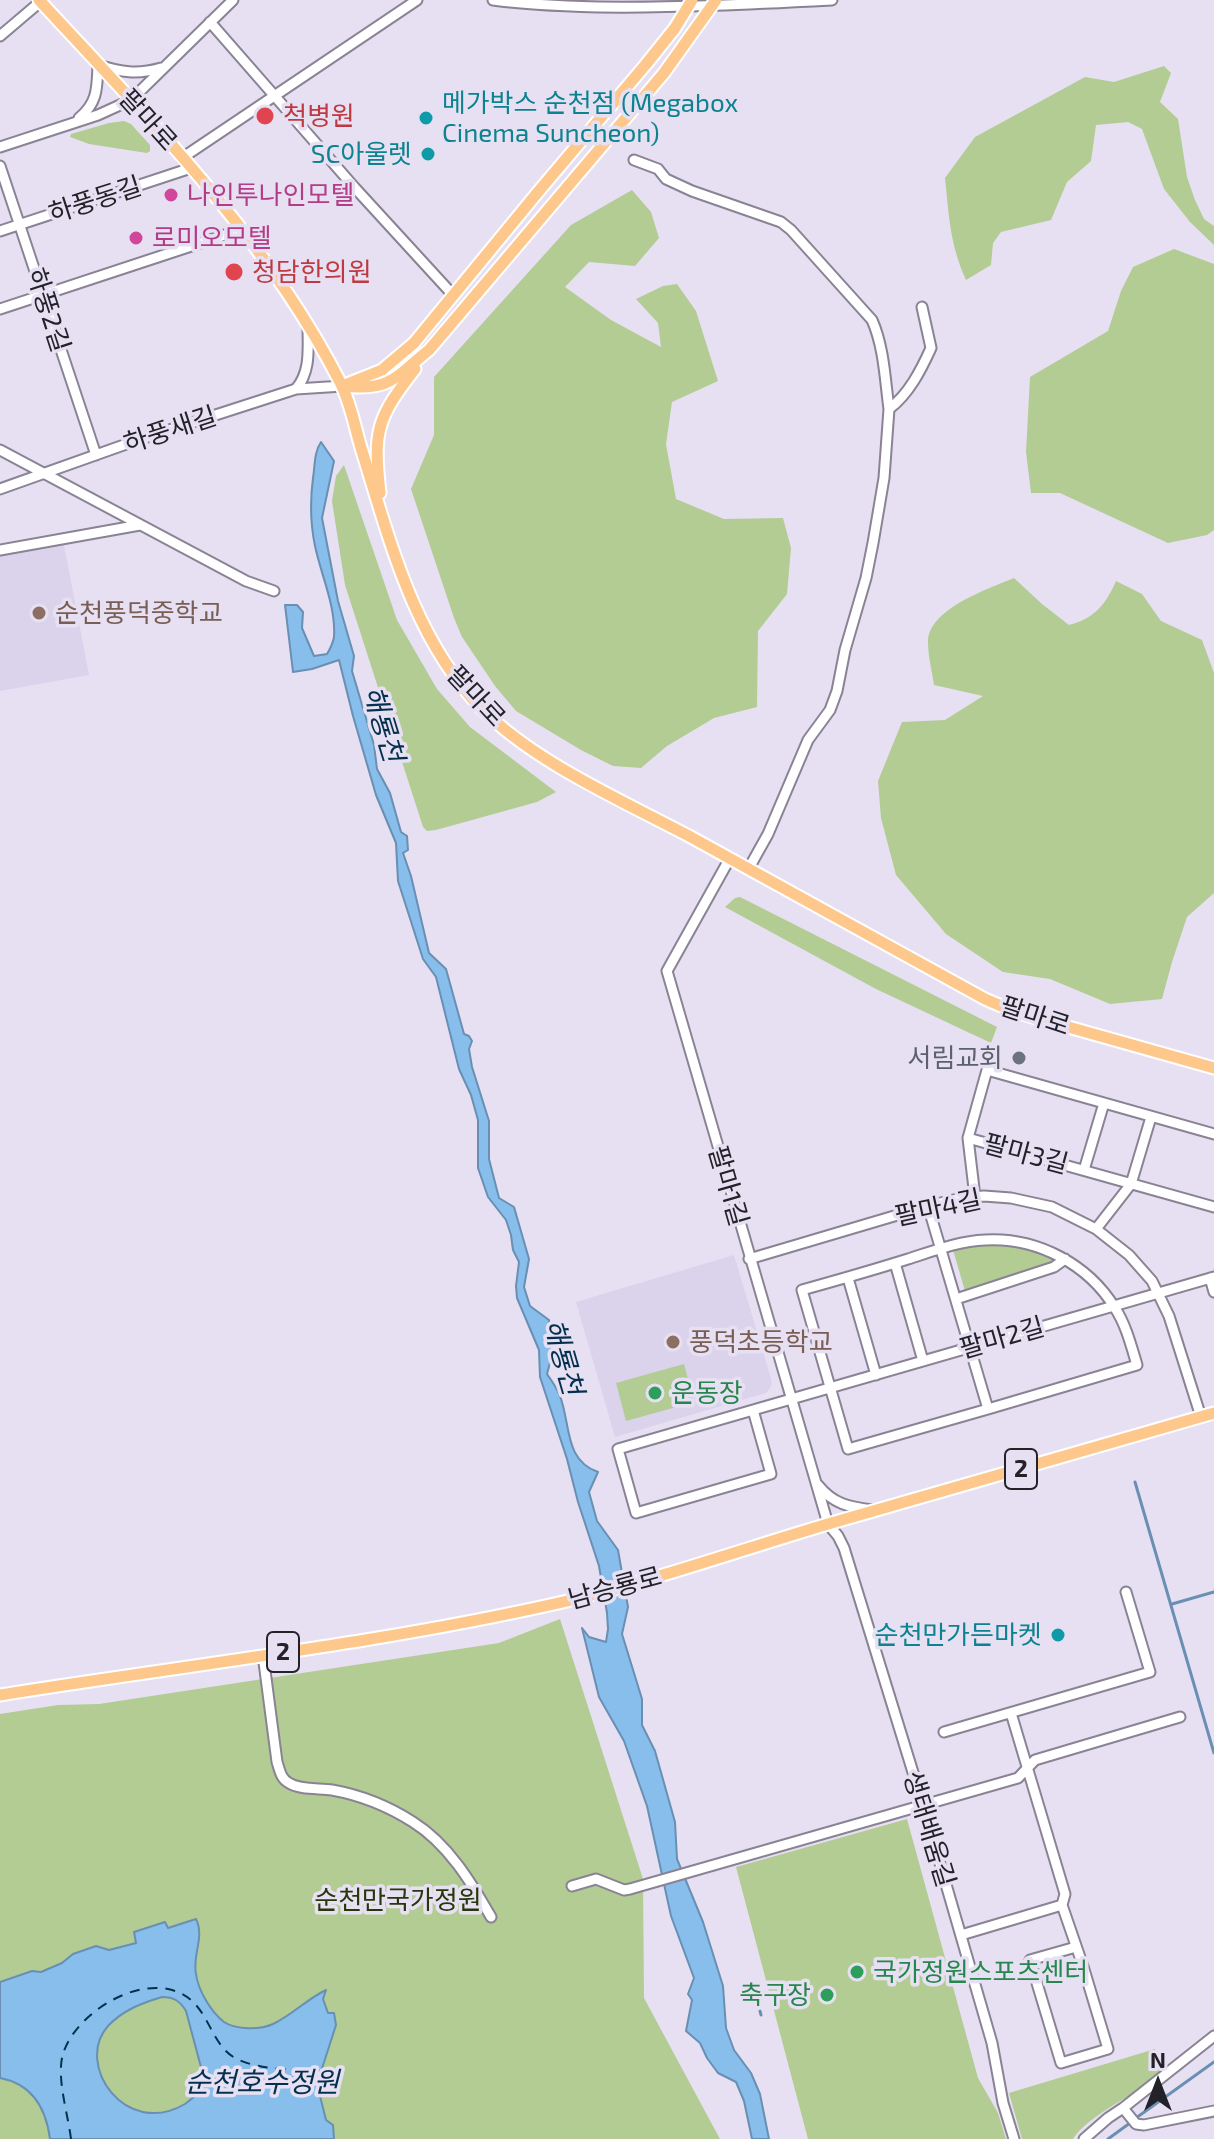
<!DOCTYPE html>
<meta charset="utf-8">
<style>
body{margin:0}
#map{position:relative;width:1214px;height:2139px;overflow:hidden;background:#e7e0f3;font-family:"Exo 2",sans-serif}
canvas{display:block}
.north{position:absolute;left:1118px;top:2043px;width:80px;height:80px;-webkit-text-stroke:6px #e7e0f3;paint-order:stroke;rotate:0deg;font-size:22px;font-weight:700;line-height:32px;text-align:center;color:#242229}
.north::after{content:'';display:block;margin:auto;width:28px;height:36px;background:#242229;clip-path:polygon(50% 0,100% 100%,50% 72%,0 100%)}
</style>
<div id="map">
<canvas width="1214" height="2139"></canvas>
<div class="north">N</div>
</div>
<script>
const context = document.querySelector('canvas').getContext('2d');
context.lineJoin = 'round';
function paint(path, color) {
  context.fillStyle = color;
  context.fill(path, 'evenodd');
}
function stroke(path, color, width, dash) {
  context.strokeStyle = color;
  context.lineWidth = width;
  context.lineCap = dash ? 'butt' : 'round';
  context.setLineDash(dash || []);
  context.stroke(path);
}
function label(font, color, halo, rows, align = 'center') {
  context.font = font + ' "Exo 2","Noto Sans KR",sans-serif';
  context.lineWidth = 7;
  context.setLineDash([]);
  context.textBaseline = 'middle';
  context.strokeStyle = halo;
  context.fillStyle = color;
  for (const [text, x, y, turn = 0] of rows) {
    context.save();
    context.translate(x, y);
    context.rotate((+turn || 0) * Math.PI / 180);
    context.textAlign = isNaN(turn) ? turn : align;
    if (halo) context.strokeText(text, 0, 0);
    context.fillText(text, 0, 0);
    context.restore();
  }
}
paint(new Path2D(`
 M63 540 89 675 0 691V550Z
 M734 1255 772 1382 770 1388 766 1393 615 1437 576 1302Z`), '#dbd2ec');
paint(new Path2D(`
 M1164 66 1171 73 1160 102 1178 119 1187 177 1195 200 1204 219 1214 226V245L1190 222 1164 189 1142 129 1128 122 1096 125 1091 161 1067 182 1051 220 1001 232 993 243 991 265 966 280C950 244 949 217 945 178L975 137 1085 77 1114 82Z
 M124 121 131 124 150 145V151L147 153 89 144 70 137 71 134 109 123Z
 M632 190 651 212 659 238 635 266 589 262 565 287 611 320 661 347 658 323 636 299 663 286 677 284 696 311 718 381 672 402 666 444 676 499 724 519 783 518 791 548 787 594 758 631 757 707 714 718 667 746 641 768 613 766 581 750 516 711 495 686 462 637 454 618 411 489 434 435V377L571 225Z
 M1174 249 1214 264V530L1207 535 1168 543 1060 493H1031L1026 452 1030 377 1108 331 1121 291 1133 267Z
 M344 465 397 620 437 689 470 727 556 792 537 802 436 830 427 831 423 827 345 585 332 501 336 476Z
 M1014 578 1042 604 1069 625C1094 619 1106 604 1116 581L1142 594 1161 621 1202 640 1214 673V893L1187 917 1172 962 1162 999 1110 1004 1050 979 1003 972 946 934 896 875 881 818 878 781 902 722 945 720 983 696 934 685C932 671 928 656 928 642 928 609 988 589 1014 578Z
 M740 897 997 1027 991 1043 876 989 725 907 735 898Z
 M986 1244 1019 1245 1054 1256 1053 1263 965 1291 953 1250Z
 M684 1364 694 1402 626 1421 616 1383Z
 M560 1619 643 1879 644 1998 720 2139H0V1714L58 1705 99 1704 499 1643Z
 M907 1819 978 2078 998 2113 1006 2139H808L736 1867Z
 M1155 2049 1162 2077C1138 2092 1087 2116 1073 2139H1022L1009 2093Z`), '#b2cc93');
const water = new Path2D(`
 M321 442 334 461 322 518 338 601 354 656 352 671 374 745 377 769 390 793 401 832 407 836 408 850 403 853 411 876 429 953 446 969 464 1034 469 1036 472 1041 469 1049 472 1067 489 1121V1159L499 1198 514 1207 529 1259 524 1287 530 1306 549 1320 551 1359 547 1374C552 1381 557 1388 560 1396 571 1425 564 1460 598 1472L589 1492 597 1521 618 1550 628 1607 622 1634 642 1699V1725L655 1751 675 1822 677 1859 703 1922 723 1986 726 2028 734 2050 751 2073 760 2094 769 2139H752L744 2101 736 2082 718 2073 707 2058 700 2043 686 2031 692 2000 688 1994 694 1978 671 1916 647 1806 624 1741 599 1697 582 1628 589 1637 606 1642 608 1629 607 1613 599 1566 578 1502 567 1459 540 1377 539 1350 517 1298 516 1286 519 1262 513 1250 511 1235 506 1220 488 1197 478 1168V1120L471 1095 459 1069 436 977 423 959 398 881 396 843 376 795 353 716 339 660 312 669 293 672 285 605H297L303 612 302 628 314 656 327 654C330 649 333 643 334 637 336 606 321 575 315 546 310 522 310 501 313 478 315 466 314 452 321 442Z
 M196 1919C205 1937 192 1955 196 1974 198 1990 211 2012 224 2022 236 2030 260 2030 273 2024 292 2015 307 1999 326 1990L323 1999 328 2013H334L336 2025 317 2084 326 2120 333 2125 334 2139H50C46 2108 32 2084 0 2078V1982L32 1971 41 1972 62 1963 73 1954 96 1946 109 1950 136 1943 134 1932 165 1922 168 1928ZM162 1997C174 1997 180 2001 186 2011L205 2082C201 2092 194 2097 185 2104 125 2139 74 2064 108 2026 123 2010 142 2003 162 1997Z`);
paint(water, '#87beec');
stroke(water, '#698fb2', 2);
stroke(new Path2D(`
 M1135 1482 1214 1753
 M1172 1604 1214 1592
 M760 2011 761 2015
 M1136 2118 1214 2062
 M1108 2139 1130 2123`), '#698fb2', 3);
stroke(new Path2D(`
 M71 2139C68 2114 56 2077 63 2054 76 2010 152 1965 192 2001 210 2017 214 2048 237 2059 262 2071 294 2069 322 2071`), '#04304e', 2, [10, 8]);
const minor = new Path2D(`
 M493 0C528 5 563 6 598 7 676 8 754 4 832 0
 M210 22 355 188 453 295
 M0 36 40 2
 M79 118C98 103 97 87 98 65 121 72 137 75 161 68
 M0 147 98 115 131 100 233 0
 M182 158 417 0
 M634 160 658 169 666 179 692 191 781 222 791 230 872 320C884 347 885 379 889 409
 M0 166 96 455
 M0 231 191 168
 M0 309 243 229
 M296 389C311 371 308 349 308 326
 M0 450 246 581 274 591
 M0 489 135 441 296 389 343 386
 M0 550 140 525
 M730 858 667 971 828 1524 838 1536 844 1548 923 1805 992 2043 1003 2103 1014 2139
 M749 868 768 834 808 740 830 710 837 691 845 650 866 578 873 543 884 478 889 409C909 394 921 370 931 348L922 307
 M968 1138 1214 1207
 M1084 1170 1104 1103
 M975 1197 968 1138 987 1070 1214 1134
 M928 1206C948 1274 968 1341 988 1409L848 1449 802 1290C838 1280 873 1270 908 1259 933 1251 959 1241 985 1240 1037 1237 1088 1264 1115 1308 1126 1325 1131 1345 1137 1365L988 1409
 M1096 1229 1131 1184 1151 1117
 M749 1259 928 1206 962 1198 984 1196 1011 1198 1052 1207 1096 1229 1129 1255 1152 1281 1169 1316 1201 1417
 M895 1263 923 1361
 M848 1278 876 1375
 M1210 1278 1214 1292
 M956 1299 1054 1267 1065 1259
 M753 1410 771 1474 636 1513 618 1449 1214 1277
 M818 1485C833 1504 849 1507 872 1510
 M263 1655 277 1762C280 1771 281 1779 289 1783 300 1790 319 1788 332 1790 360 1795 388 1806 413 1822 448 1844 471 1882 491 1917
 M1011 1713 1065 1894 1062 1905 1083 1966 1108 2049 1061 2063 1030 1960 1076 1947
 M944 1732 1150 1672 1126 1592
 M572 1886 596 1879 624 1890 630 1889 1018 1778 1035 1760 1180 1717
 M961 1935 1062 1905
 M1123 2108 1214 2036
 M1084 2139 1108 2118 1123 2108 1136 2124 1144 2125 1214 2111`);
const major = new Path2D(`
 M39 0C149 119 266 237 340 382 351 403 355 429 362 451 390 541 414 640 482 709 534 762 623 801 689 836 788 890 886 945 985 999L1015 1012 1214 1068
 M347 384 382 370 414 343 538 192 647 63
 M343 386C391 391 394 378 429 350L664 73
 M380 493C373 430 377 418 415 369
 M0 1695C188 1665 378 1644 563 1602 653 1581 740 1550 828 1524 956 1486 1086 1451 1214 1413`);
stroke(minor, '#898394', 13);
stroke(major, '#fff', 15);
stroke(minor, '#fff', 9);
stroke(major, '#fec78c', 11);
const majorBridge = new Path2D(`
 M647 63 675 28 692 0
 M664 73 716 0`);
stroke(majorBridge, '#fff', 15, []);
stroke(majorBridge, '#fec78c', 11);
for (const [x, y, r, color] of [
 [265,116,10,"#e0444e"],
 [426,118,8,"#0f9aa8"],
 [428,154,8,"#0f9aa8"],
 [171,195,8,"#d1479c"],
 [136,238,8,"#d1479c"],
 [234,272,10,"#e0444e"],
 [39,613,8,"#8d6e63"],
 [1019,1058,8,"#6b7280"],
 [673,1342,8,"#8d6e63"],
 [655,1393,8,"#2e9e5b"],
 [1058,1635,8,"#0f9aa8"],
 [857,1972,8,"#2e9e5b"],
 [827,1995,8,"#2e9e5b"]
]) {
  const dot = new Path2D();
  dot.arc(x, y, r, 0, 2 * Math.PI);
  context.fillStyle = color;
  context.fill(dot);
  stroke(dot, '#e7e0f3', 3);
}
for (const [x, y, w] of [
 [1021,1469,32],
 [283,1652,32]
]) {
  const box = new Path2D();
  box.roundRect(x - w / 2, y - 20, w, 40, 6);
  context.fillStyle = '#e7e0f3';
  context.fill(box);
  stroke(box, '#242229', 2);
}
label('bold 24px', '#242229', null, [
 ["2",1021,1469],
 ["2",283,1652]
]);
label('26px', '#0d838f', '#e7e0f3', [
 ["메가박스 순천점 (Megabox",442,103,"left"],
 ["Cinema Suncheon)",442,133,"left"],
 ["SC아울렛",412,154],
 ["순천만가든마켓",1042,1635]
], 'right');
label('26px', '#be3a42', '#e7e0f3', [
 ["척병원",283,116],
 ["청담한의원",252,272]
], 'left');
label('26px', '#242229', '#e7e0f3', [
 ["팔마로",148,120,48],
 ["하풍동길",95,200,-18],
 ["하풍2길",48,310,72],
 ["하풍새길",170,430,-18],
 ["팔마로",476,696,47],
 ["팔마로",1035,1016,18],
 ["팔마3길",1026,1154,15],
 ["팔마1길",728,1186,74],
 ["팔마4길",938,1208,-12],
 ["팔마2길",1002,1338,-16],
 ["남승룡로",615,1588,-15],
 ["생태배움길",929,1829,73]
]);
label('26px', '#b23c85', '#e7e0f3', [
 ["나인투나인모텔",187,195],
 ["로미오모텔",152,238]
], 'left');
label('26px', '#785e54', '#e7e0f3', [
 ["순천풍덕중학교",55,613],
 ["풍덕초등학교",689,1342]
], 'left');
label('26px', '#5b616d', '#e7e0f3', [
 ["서림교회",1003,1058]
], 'right');
label('26px', '#27864d', '#e7e0f3', [
 ["운동장",671,1393],
 ["국가정원스포츠센터",873,1972],
 ["축구장",811,1995,"right"]
], 'left');
label('26px', '#263709', '#e7e0f3', [
 ["순천만국가정원",398,1900]
]);
label('italic 28px', '#04304e', '#e7e0f3', [
 ["해룡천",383,724,73],
 ["해룡천",563,1357,74],
 ["순천호수정원",262,2083]
]);
</script>
